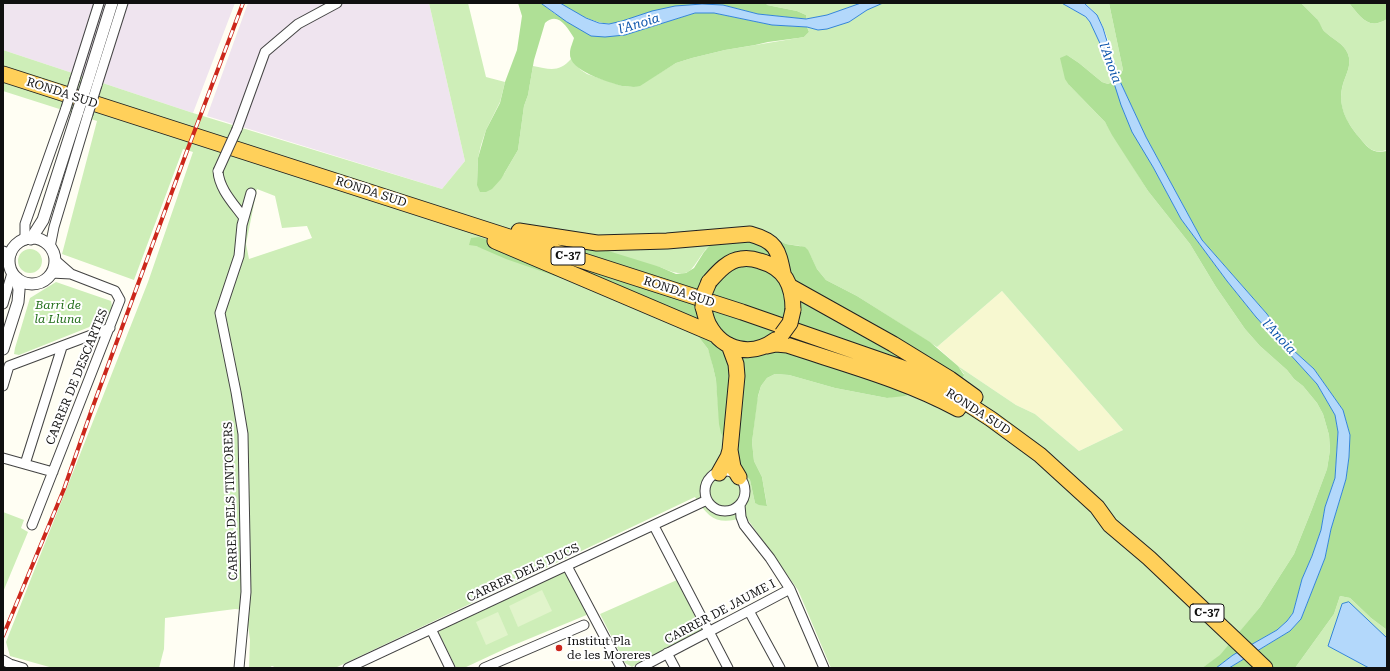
<!DOCTYPE html>
<style>
body{margin:0}
#map{position:relative;width:1390px;height:671px;overflow:hidden;background:#fffef3;font-family:"Roboto Serif",serif}
canvas{display:block}
.frame{position:absolute;inset:0;border:4px solid #101010;pointer-events:none}
</style>
<div id="map">
<canvas width="1390" height="671"></canvas>
<div class="frame"></div>
</div>
<script>
const context = document.querySelector('canvas').getContext('2d');
context.lineJoin = 'round';
function paint(path, color) {
  context.fillStyle = color;
  context.fill(path, 'evenodd');
}
function stroke(path, color, width, dash) {
  context.strokeStyle = color;
  context.lineWidth = width;
  context.lineCap = dash ? 'butt' : 'round';
  context.setLineDash(dash || []);
  context.stroke(path);
}
function label(font, color, halo, rows, align = 'center') {
  context.font = font + ' "Roboto Serif",serif';
  context.lineWidth = 4;
  context.setLineDash([]);
  context.textBaseline = 'middle';
  context.strokeStyle = halo;
  context.fillStyle = color;
  for (const [text, x, y, turn = 0] of rows) {
    context.save();
    context.translate(x, y);
    context.rotate((+turn || 0) * Math.PI / 180);
    context.textAlign = isNaN(turn) ? turn : align;
    if (halo) context.strokeText(text, 0, 0);
    context.fillText(text, 0, 0);
    context.restore();
  }
}
paint(new Path2D(`
 M3 3H235L193 113 3 50Z
 M248 3H429L465 161 442 189 207 116Z`), '#efe4ef');
paint(new Path2D(`
 M1002 291 1123 430 1079 451 1035 414 1016 405 958 366 937 347Z`), '#f7f8d0');
paint(new Path2D(`
 M429 3H468L486 77 505 82 500 102 486 130 481 145 478 158 477 185 504 174 518 150 524 106 528 95 533 66C549 69 559 73 571 59L581 70 587 74 622 86 634 87 645 82 676 63 692 58 725 50 804 37 809 32 807 27 818 30 849 22 867 10 883 3H1062L1086 17 1090 22 1104 52 1114 81 1108 84 1102 82 1079 63 1067 55 1069 85 1105 122 1148 191 1190 244 1216 287 1245 329 1260 346 1287 370 1294 379 1303 386 1317 403 1323 414 1329 435 1330 450 1327 469 1312 509 1294 554 1260 607 1220 656 1202 668H831L798 590 746 517C719 525 710 521 695 497L335 668H277L272 666 269 668H249L250 640 246 610 235 609 165 618 164 649 159 668H53L10 656 6 642 148 282 193 152 183 149 134 280 62 254 97 121 3 91V50L193 113 442 189 465 161ZM257 189 275 196 282 228 307 226 312 238 249 259 246 244ZM778 240 786 244 800 246 811 257 817 269 826 280 857 296 937 347 1002 291 1123 430 1079 451 1035 414 1016 405 958 366 964 374 908 396H896L887 398 835 388 789 375 775 374 767 378 761 386 757 400 752 442 754 461 762 477 767 505 755 503 750 480 744 472 719 415 716 380 711 358 708 349 694 331 625 296 476 246 660 267C692 281 689 271 706 249Z
 M766 3H861L827 15 806 19V15L797 11 767 5Z
 M1084 3H1109L1123 70 1118 77C1112 54 1105 15 1084 3Z
 M1301 3H1349C1360 16 1368 31 1387 19V150C1372 154 1368 148 1359 137 1346 122 1337 105 1343 84 1346 74 1352 65 1348 54 1344 43 1332 39 1324 31 1321 27 1319 22 1316 18 1311 13 1306 8 1301 3Z
 M18 261a12 12 0 1 1 24 0a12 12 0 1 1-24 0Z
 M56 282 111 301 112 306 107 320 19 355 14 354 15 348 30 298Z
 M3 512 24 520 21 528 28 532 3 592Z
 M563 572 569 577 589 614 509 647 464 668H456L439 633 441 628Z
 M677 580 702 630 632 667 625 663 600 614Z
 M1340 596 1350 598 1371 618 1387 630V639L1328 646 1369 668H1349L1348 667 1341 668H1295L1334 614Z`), '#ceeeb8');
paint(new Path2D(`
 M518 3H541L555 14 625 35 695 13H714L772 25 807 27 809 32 804 37 798 38 768 42 755 45 725 50 692 58 676 63 640 86 634 87 622 86C609 82 568 71 570 53 570 48 573 42 574 38 567 27 558 11 545 23L534 60 528 95 524 106 518 150 501 179 492 189 486 192H480L477 185 478 158 486 130 500 103 505 82 517 50 522 16Z
 M560 3H766L767 5 797 11 806 15V19L758 14 723 5 611 24C593 23 575 13 560 3Z
 M1109 3H1301C1306 8 1311 13 1316 18 1320 22 1321 27 1324 31 1332 39 1344 43 1348 54 1352 65 1346 74 1343 84 1337 104 1346 122 1359 137 1368 148 1372 154 1387 151V630L1371 618 1350 598 1340 596 1334 614 1295 668H1229L1290 631 1301 619 1325 558 1331 529 1346 479 1349 457 1350 435 1343 410 1314 369 1293 350 1267 314 1202 240 1146 137 1118 77 1123 70Z
 M1349 3H1387V19C1368 31 1360 16 1349 3Z
 M1067 55 1079 63 1102 82 1108 84 1114 81 1125 115 1181 219 1227 281 1256 317 1317 384 1335 415 1338 432 1335 478 1325 507 1321 530 1312 556 1302 579 1293 613 1287 621 1277 630 1233 655 1216 668H1202L1220 655 1260 607 1294 554 1312 509 1327 469 1330 450 1329 435 1323 414 1317 403 1303 386 1294 379 1287 370 1260 346 1245 329 1216 287 1190 244 1148 191 1112 135 1105 122 1069 85 1065 79 1060 58Z
 M479 237 523 251 568 242 589 245 660 267 676 274 686 273 694 268 704 252 713 242 778 240 786 244 805 247 808 250 817 269 826 280 857 296 930 342 958 366 964 375 962 378 936 380 913 395 887 398 835 388 789 375 775 374 767 378 761 386 758 396 752 442 754 461 762 477 767 506 759 505 755 503 750 480 741 469 721 433 719 424 716 380 713 367 708 349 694 331 625 296 567 280 506 259 476 246 469 245 471 238Z`), '#afe096');
paint(new Path2D(`
 M542 590 552 611 518 627 509 606Z
 M498 612 508 635 486 645 476 622Z`), '#e1f4cb');
const water = new Path2D(`
 M541 3H560L586 18 599 23 609 24 622 21 652 11 675 6 702 4 723 5 758 14 806 19 827 15 861 3H883L867 10 849 22 827 29 818 30 807 27 772 25 714 13H695L625 35 605 37 591 36 567 22Z
 M1062 3H1084L1097 15 1103 28 1118 77 1146 137 1202 240 1267 314 1293 350 1314 369 1343 410 1350 435 1349 457 1346 479 1331 529 1325 558 1301 619 1290 631 1229 668H1216L1233 655 1277 630 1287 621 1293 613 1302 579 1312 556 1321 530 1325 507 1335 478 1338 432 1335 415 1317 384 1256 317 1227 281 1181 219 1153 167 1132 132 1121 105 1104 52 1090 22 1086 17Z
 M1349 602 1387 638V668H1369L1328 646 1342 604Z`);
paint(water, '#b3d8fb');
stroke(water, '#3384d8', 1);
const minor = new Path2D(`
 M75 79 99 3
 M97 85 123 3
 M237 129 265 52 298 24 337 3
 M218 171C219 189 234 204 244 218
 M25 240V224L66 108
 M50 247 54 227 88 114
 M3 251 11 254
 M51 273 71 274
 M3 304 12 273
 M3 386 9 366 110 328
 M3 458 53 472
 M25 464 62 347
 M705 491a20 20 0 1 1 40 0a20 20 0 1 1-40 0Z
 M740 505 741 517 744 525 770 558 790 589 824 668
 M32 525 120 300 115 291 71 274 55 260
 M654 526 728 668
 M567 566 621 668
 M749 611 780 668
 M431 629 450 668
 M667 653 675 668
 M3 660 10 664 23 668
 M239 668 246 592 243 434 236 392 220 313 239 256 242 225 251 193
 M348 668 707 500
 M484 668 584 625
 M640 668C690 641 740 616 790 589`);
const tertiary = new Path2D(`
 M87 83 112 3
 M9 261a23 23 0 1 1 46 0a23 23 0 1 1-46 0Z
 M31 239 43 220 78 111
 M3 349 18 302 19 290 17 278`);
const trunk = new Path2D(`
 M3 74 742 312 903 368 948 391 991 419 1040 455 1097 507 1110 525 1149 558 1265 668
 M519 231 597 243 667 241 750 234C776 241 778 249 783 273
 M495 241 716 335
 M709 282C717 273 728 260 741 259 747 258 754 259 760 261 785 268 793 285 793 310
 M791 287 893 344 950 379 975 397
 M703 307C705 313 706 320 709 325 723 351 752 357 775 340
 M729 345 736 364 737 376 730 450 733 467 739 477
 M767 346 776 344 787 345C844 364 905 380 958 409
 M719 473 728 457 730 450`);
stroke(minor, '#434343', 11);
stroke(tertiary, '#434343', 13);
stroke(trunk, '#212121', 17);
stroke(minor, '#fff', 9);
stroke(tertiary, '#fff', 11);
stroke(trunk, '#ffd05a', 15);
const rail = new Path2D(`
 M3 636 64 489 92 409 187 151 243 3`);
stroke(rail, '#cc271b', 4);
stroke(rail, '#fff', 2.5, [8]);
const minorBridge = new Path2D(`
 M66 108 75 79
 M88 114 97 85
 M218 171 237 129`);
const tertiaryBridge = new Path2D(`
 M78 111 87 83`);
const trunkBridge = new Path2D(`
 M703 307 704 294 709 282
 M782 334 790 323 793 310`);
stroke(minorBridge, '#434343', 11, []);
stroke(tertiaryBridge, '#434343', 13, []);
stroke(trunkBridge, '#212121', 17, []);
stroke(minorBridge, '#fff', 9);
stroke(tertiaryBridge, '#fff', 11);
stroke(trunkBridge, '#ffd05a', 15);
for (const [x, y, r, color] of [
 [559,648,4,"#cc271b"]
]) {
  const dot = new Path2D();
  dot.arc(x, y, r, 0, 2 * Math.PI);
  context.fillStyle = color;
  context.fill(dot);
  stroke(dot, '#fff', 1.5);
}
for (const [x, y, w] of [
 [568,256,34],
 [1207,613,34]
]) {
  const box = new Path2D();
  box.roundRect(x - w / 2, y - 9, w, 18, 3);
  context.fillStyle = '#fff';
  context.fill(box);
  stroke(box, '#101010', 1);
}
label('bold 11px', '#101010', null, [
 ["C-37",568,256],
 ["C-37",1207,613]
]);
label('12px', '#101010', '#fff', [
 ["RONDA SUD",62,93,18],
 ["RONDA SUD",371,192,18],
 ["RONDA SUD",679,292,18],
 ["CARRER DE DESCARTES",77,377,-68],
 ["RONDA SUD",978,412,33],
 ["CARRER DELS TINTORERS",231,501,-92],
 ["CARRER DELS DUCS",523,573,-25],
 ["CARRER DE JAUME I",720,612,-28]
]);
label('italic 12px', '#226e1a', '#fff', [
 ["Barri de",58,305],
 ["la Lluna",58,319]
]);
label('12px', '#101010', '#fff', [
 ["Institut Pla",567,641],
 ["de les Moreres",567,655]
], 'left');
label('italic 13px', '#0d55ad', '#fff', [
 ["l'Anoia",639,24,-17],
 ["l'Anoia",1110,63,70],
 ["l'Anoia",1279,337,47]
]);
</script>
